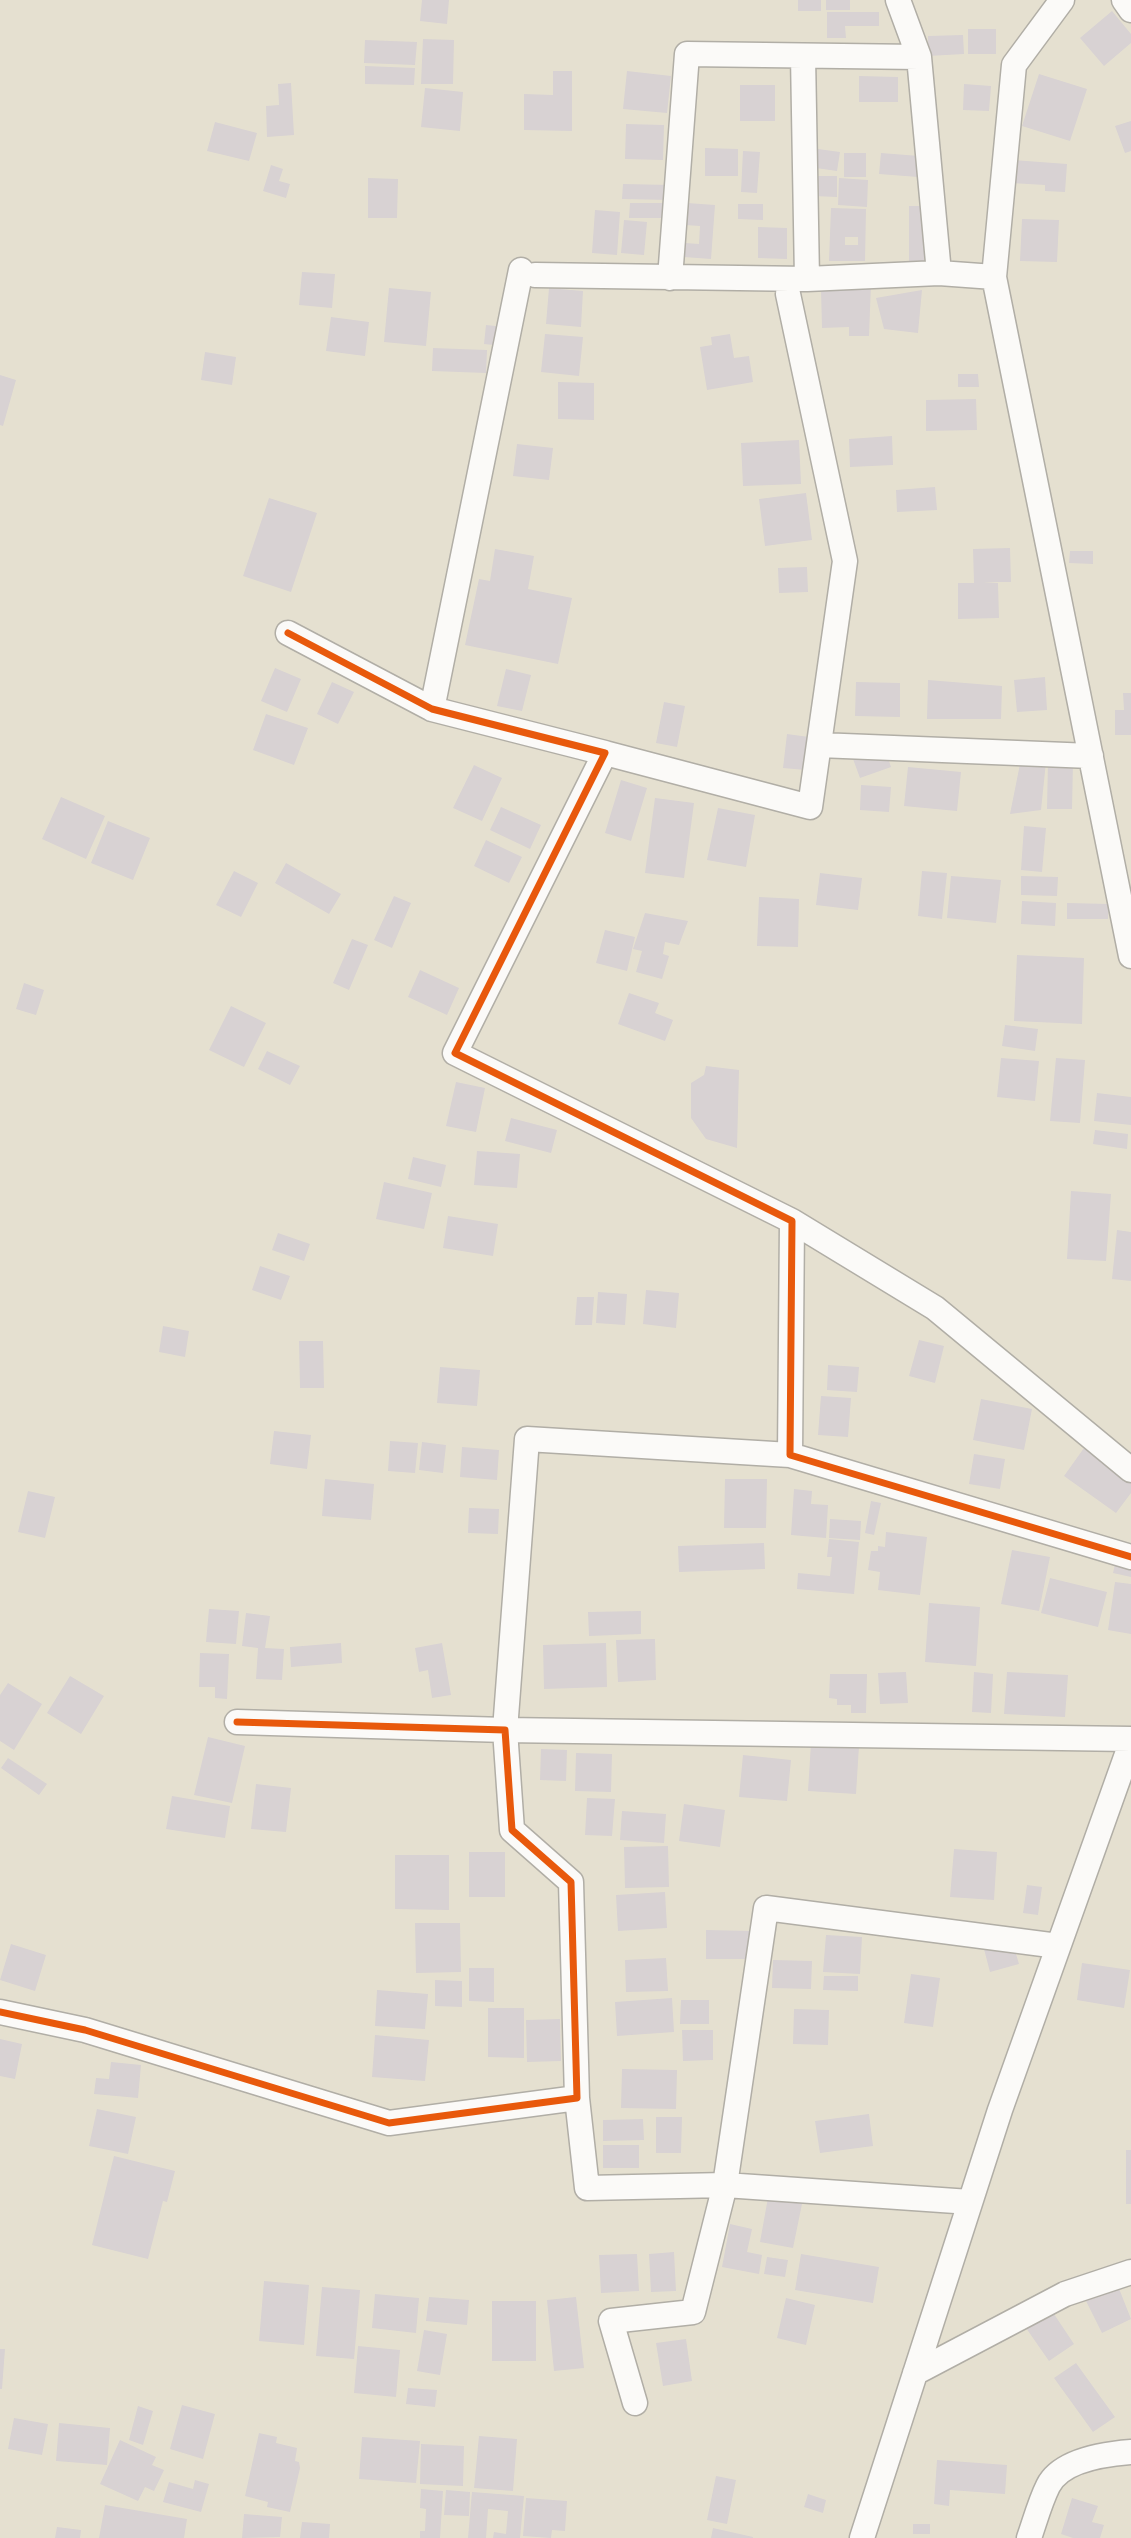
<!DOCTYPE html>
<style>
body{margin:0}
canvas{display:block;background:#e5e0d0}
</style>
<canvas width="1131" height="2538"></canvas>
<script>
const context = document.querySelector('canvas').getContext('2d');
context.lineJoin = 'round';
function paint(path, color) {
  context.fillStyle = color;
  context.fill(path, 'evenodd');
}
function stroke(path, color, width, dash) {
  context.strokeStyle = color;
  context.lineWidth = width;
  context.lineCap = dash ? 'butt' : 'round';
  context.setLineDash(dash || []);
  context.stroke(path);
}
paint(new Path2D(`
 M422 0H449L447 24 420 21Z
 M798 0H821V11H798Z
 M826 0H850V10H826Z
 M1112 11 1131 34V43L1104 66 1080 38Z
 M827 12H879V26H845L846 38H827Z
 M968 29H996V54H968Z
 M963 35 964 54 928 56V36Z
 M423 39 454 40 453 84H421Z
 M365 40 417 42 415 65 364 63Z
 M365 66 415 68 414 85 365 84Z
 M553 71H572V131L524 130V94L553 95Z
 M627 71 671 76 667 113 623 109Z
 M1039 74 1087 89 1070 141 1022 126Z
 M859 76 898 77V102H859Z
 M291 83 294 135 267 137 266 106 279 105 278 84Z
 M964 84 991 86 989 111 963 110Z
 M740 85H775V121H740Z
 M425 88 463 92 460 131 421 127Z
 M1131 121V151L1125 153 1115 126Z
 M215 122 257 133 249 161 207 151Z
 M626 124 664 125 663 160 625 159Z
 M705 148 738 149V176H705Z
 M818 149 840 152 837 171 816 168Z
 M743 151 760 152 757 193 741 192Z
 M844 153H866V177H844Z
 M881 153 919 156 918 177 879 174Z
 M1013 160 1067 164 1065 192 1045 191V185L1011 183Z
 M271 165 283 169 279 181 290 184 286 198 263 191Z
 M814 176H837V197L814 196Z
 M368 178 398 179 397 218H368Z
 M839 178 868 180 867 207 838 205Z
 M623 184 671 185V200L622 199Z
 M630 203H671V218H629Z
 M687 203 715 205 711 259 684 257 685 243 699 244 700 226 685 225Z
 M738 204H763V220L738 219Z
 M909 206H925L924 262H909Z
 M831 208 866 209 865 261H829ZM845 237H858V245H845Z
 M595 210 620 212 617 255 592 253Z
 M1022 219 1059 220 1057 262 1020 261Z
 M624 220 647 222 644 255 621 253Z
 M758 227 787 228V259L758 258Z
 M302 272 335 274 332 308 299 305Z
 M871 284 869 336H849V327L822 328 821 289Z
 M389 288 431 292 426 346 384 342Z
 M549 288 583 291 581 327 546 324Z
 M922 290 918 333 884 329 876 298Z
 M331 317 369 322 365 356 326 351Z
 M486 325 505 327 503 346 484 344Z
 M545 334 583 337 579 376 541 372Z
 M730 334 734 358 749 356 753 382 707 390 700 347 712 345 711 337Z
 M433 348 487 350 486 373 432 371Z
 M205 352 236 357 232 385 201 380Z
 M958 374H978L979 387H958Z
 M0 375 16 380 3 426 0 425Z
 M558 382 594 383V420L558 419Z
 M976 399 977 430 926 431V400Z
 M892 436 893 465 850 467 849 439Z
 M799 440 801 484 743 486 741 443Z
 M517 444 553 448 549 480 513 476Z
 M935 487 937 510 897 512 896 490Z
 M806 493 812 540 765 546 759 499Z
 M269 498 317 513 291 592 243 576Z
 M1010 548 1011 582H983L998 583 999 618 958 619V583H974L973 549Z
 M495 549 534 556 528 589 572 598 558 664 465 645 479 579 490 581Z
 M1070 551H1093V564L1069 563Z
 M807 567 808 592 779 593 778 568Z
 M275 668 301 679 287 712 261 701Z
 M506 669 531 675 522 711 497 706Z
 M1045 677 1047 710 1017 712 1014 680Z
 M928 680 1002 686 1001 719H927Z
 M332 682 354 692 338 724 317 714Z
 M856 682 900 683V717L855 716Z
 M1123 693H1131V735H1115V710H1124Z
 M664 702 685 706 677 747 656 743Z
 M266 714 308 728 294 765 253 750Z
 M787 734 809 737 806 770 783 768Z
 M885 749 891 767 860 778 853 759Z
 M1021 759 1046 762 1041 810 1010 814Z
 M1048 761 1073 762 1072 809H1047Z
 M474 765 502 778 482 821 453 808Z
 M908 767 961 772 957 811 904 806Z
 M621 780 647 788 631 841 605 833Z
 M861 785 891 787 889 812 860 810Z
 M61 797 105 816 86 859 42 839Z
 M655 798 694 803 684 878 645 873Z
 M501 807 541 825 530 849 490 830Z
 M718 808 755 815 746 867 707 860Z
 M108 821 150 838 133 880 91 863Z
 M1024 826 1046 828 1042 872 1021 870Z
 M486 840 522 857 509 883 474 866Z
 M286 863 341 894 329 914 275 883Z
 M234 871 258 883 241 917 216 905Z
 M922 871 947 873 942 919 918 916Z
 M820 873 862 878 858 910 816 905Z
 M951 876 1001 880 996 923 947 918Z
 M1021 876 1058 877 1057 896 1021 895Z
 M394 896 411 903 392 948 374 940Z
 M759 897 799 899 798 947 757 946Z
 M1022 901 1056 903 1055 926 1021 924Z
 M1067 903 1109 904 1108 919H1067Z
 M645 913 688 921 679 945 665 942 663 954 669 956 662 979 636 972 642 951 633 949Z
 M605 930 635 937 627 971 596 963Z
 M352 939 368 945 349 990 333 983Z
 M1017 955 1084 958 1082 1024 1014 1021Z
 M420 970 459 988 447 1015 408 997Z
 M24 983 44 990 36 1015 16 1009Z
 M629 993 659 1003 655 1013 673 1020 665 1041 618 1024Z
 M231 1006 266 1023 244 1067 209 1050Z
 M1005 1025 1038 1029 1035 1051 1002 1046Z
 M267 1051 300 1066 290 1085 258 1069Z
 M1001 1058 1039 1061 1035 1101 997 1097Z
 M1056 1058 1085 1060 1080 1123 1050 1121Z
 M706 1066 739 1070 737 1148 706 1139 691 1118V1083L704 1075Z
 M456 1082 485 1088 476 1132 446 1126Z
 M1097 1093 1131 1097V1125L1094 1121Z
 M511 1118 557 1130 551 1153 505 1141Z
 M1095 1130 1128 1134 1127 1149 1093 1144Z
 M477 1151 520 1154 517 1188 474 1185Z
 M413 1157 446 1165 441 1187 408 1179Z
 M384 1182 432 1193 424 1229 376 1219Z
 M1071 1191 1111 1194 1106 1261 1067 1259Z
 M448 1216 498 1224 493 1256 443 1248Z
 M1117 1230 1131 1232V1281L1112 1279Z
 M278 1233 310 1244 304 1261 272 1250Z
 M260 1266 290 1276 281 1300 252 1290Z
 M646 1290 679 1293 676 1328 643 1324Z
 M598 1292 627 1294 625 1325 596 1323Z
 M577 1297H594L592 1325H575Z
 M163 1326 189 1331 185 1357 159 1352Z
 M919 1340 944 1346 935 1383 909 1376Z
 M299 1341H323L324 1388H300Z
 M828 1365 859 1367 857 1392 827 1390Z
 M440 1367 480 1370 477 1406 437 1403Z
 M821 1396 851 1398 848 1437 818 1435Z
 M981 1399 1032 1409 1024 1450 973 1440Z
 M274 1431 311 1435 307 1469 270 1464Z
 M390 1441 418 1443 415 1473 388 1471Z
 M422 1442 446 1445 443 1473 419 1470Z
 M462 1447 499 1450 497 1480 460 1477Z
 M1084 1448 1131 1482V1493L1116 1513 1064 1476Z
 M974 1454 1005 1459 1000 1489 969 1484Z
 M325 1479 374 1484 371 1520 322 1516Z
 M725 1479H767L766 1528H724Z
 M794 1489 812 1491 811 1504 828 1505 826 1538 791 1535Z
 M28 1491 55 1497 45 1538 18 1532Z
 M871 1501 881 1503 874 1535 865 1533Z
 M469 1508 499 1509 498 1534 468 1533Z
 M830 1519 861 1521 860 1540 829 1538Z
 M886 1532 927 1537 920 1595 878 1590 880 1572 868 1570 871 1551H878V1546L885 1547Z
 M829 1539 859 1542 854 1594 797 1589 798 1573 830 1576 832 1557H827Z
 M764 1543 765 1569 679 1572 678 1546Z
 M1012 1550 1050 1557 1039 1611 1001 1604Z
 M1117 1556 1131 1559V1577L1113 1573Z
 M1050 1578 1107 1592 1098 1627 1041 1613Z
 M1115 1582 1131 1584V1634L1108 1630Z
 M929 1603 980 1607 976 1666 925 1662Z
 M209 1609 239 1611 236 1644 206 1642Z
 M641 1611V1634L589 1636 588 1612Z
 M246 1613 270 1616 265 1648 284 1649 282 1680 256 1679 258 1648 242 1646Z
 M655 1639 656 1680 618 1682 616 1640Z
 M341 1643 342 1663 291 1667 290 1647Z
 M442 1643 451 1695 432 1698 428 1670 419 1672 415 1648Z
 M606 1643 607 1687 544 1689 543 1645Z
 M200 1653 229 1654 227 1699 215 1698V1687H199Z
 M906 1672 908 1703 880 1704 878 1673Z
 M974 1672 993 1674 991 1713 972 1712Z
 M1007 1672 1068 1675 1065 1717 1004 1714Z
 M830 1674H867L866 1713H851V1705H837V1699L829 1698Z
 M70 1676 104 1696 81 1734 47 1713Z
 M8 1683 42 1704 14 1750 0 1741V1695Z
 M208 1737 245 1746 232 1803 194 1795Z
 M811 1743 859 1746 856 1794 808 1791Z
 M541 1749 567 1750 566 1781 540 1780Z
 M576 1753 612 1754 611 1792 575 1791Z
 M743 1755 791 1760 787 1801 739 1797Z
 M8 1758 47 1784 39 1795 1 1768Z
 M256 1784 291 1788 286 1832 251 1829Z
 M172 1796 230 1806 225 1838 166 1829Z
 M587 1798 615 1799 612 1836 585 1835Z
 M684 1804 725 1810 720 1847 679 1841Z
 M622 1811 666 1814 664 1843 620 1840Z
 M668 1846 669 1887 625 1888 624 1847Z
 M954 1849 997 1852 994 1900 950 1897Z
 M469 1852H505V1897H469Z
 M395 1855H449V1910L395 1909Z
 M1027 1885 1042 1887 1038 1915 1023 1913Z
 M665 1892 667 1928 618 1931 616 1895Z
 M415 1923H460L461 1972 416 1973Z
 M706 1930 752 1931V1959H706Z
 M826 1935 862 1937 860 1974 823 1972Z
 M1012 1941 1019 1964 990 1972 984 1949Z
 M11 1944 46 1955 35 1991 0 1980Z
 M666 1958 668 1991 626 1992 625 1960Z
 M773 1960 812 1961 811 1989 772 1988Z
 M1082 1963 1130 1970 1124 2008 1077 2000Z
 M469 1968H494V2002L469 2001Z
 M911 1974 940 1978 933 2027 904 2023Z
 M824 1976H858V1991L823 1990Z
 M435 1980 462 1981V2007L435 2006Z
 M377 1990 428 1994 425 2029 375 2026Z
 M672 1998 674 2032 617 2036 615 2002Z
 M681 2000H709V2024H680Z
 M488 2008H524V2058L488 2057Z
 M794 2009 829 2010 828 2045 793 2044Z
 M560 2019 561 2061 527 2062 526 2020Z
 M682 2030H713V2060L683 2061Z
 M375 2035 429 2040 425 2081 372 2077Z
 M0 2039 22 2044 15 2079 0 2076Z
 M111 2062 141 2065 138 2098 94 2094 96 2078 109 2079Z
 M622 2069 677 2070 676 2109 621 2108Z
 M97 2109 136 2117 128 2154 89 2146Z
 M869 2114 873 2146 820 2153 815 2121Z
 M656 2117H682L681 2153H656Z
 M643 2119 644 2140 603 2141V2120Z
 M603 2145H639V2168H603Z
 M1126 2150H1131V2204H1126Z
 M114 2156 175 2171 167 2202 163 2201 148 2259 92 2245Z
 M769 2192 803 2199 793 2248 760 2242Z
 M730 2224 752 2229 747 2252 762 2255 759 2274 722 2267Z
 M674 2252 676 2291 651 2292 649 2254Z
 M637 2254 639 2291 601 2293 599 2255Z
 M801 2254 879 2267 873 2303 795 2290Z
 M767 2257 788 2260 785 2277 764 2274Z
 M264 2281 309 2285 304 2345 259 2341Z
 M1118 2286 1131 2319 1102 2333 1086 2301Z
 M322 2287 360 2290 354 2359 316 2356Z
 M375 2294 419 2298 416 2333 372 2328Z
 M429 2297 469 2300 467 2325 426 2321Z
 M576 2297 584 2368 554 2371 547 2300Z
 M786 2298 815 2305 806 2345 777 2338Z
 M492 2301H536V2361H492Z
 M1052 2311 1074 2344 1049 2361 1026 2328Z
 M424 2330 447 2334 440 2375 417 2371Z
 M686 2339 692 2381 663 2386 656 2343Z
 M358 2346 400 2350 396 2397 354 2393Z
 M0 2349H5L2 2389H0Z
 M1076 2363 1115 2417 1093 2432 1054 2378Z
 M408 2388 437 2390 435 2407 406 2404Z
 M182 2405 215 2414 203 2459 170 2449Z
 M138 2406 153 2411 143 2445 129 2440Z
 M14 2418 48 2424 42 2455 8 2449Z
 M59 2423 110 2428 107 2465 56 2461Z
 M259 2433 277 2437 276 2443 297 2448 295 2461 299 2462 300 2468 290 2512 267 2507 268 2502 245 2496Z
 M479 2436 517 2439 513 2491 474 2488Z
 M362 2437 420 2441 416 2483 359 2479Z
 M120 2440 156 2457 152 2465 164 2470 154 2491 145 2487 138 2501 100 2484Z
 M421 2444 464 2446 463 2486 420 2484Z
 M937 2460 1007 2465 1005 2494 950 2490 949 2506 934 2504Z
 M716 2476 736 2480 727 2524 707 2520Z
 M195 2480 209 2484 201 2512 163 2502 169 2482 193 2489Z
 M421 2489 443 2491 440 2538H420V2531H425L426 2509 420 2508Z
 M446 2490 470 2492 469 2516 444 2515Z
 M472 2492 524 2496 520 2538H493L494 2532 506 2534 508 2511 488 2509 486 2538H468Z
 M808 2494 826 2500 823 2513 804 2507Z
 M526 2498 567 2501 565 2531 552 2530 551 2538 523 2536Z
 M1072 2498 1098 2506 1092 2522 1104 2525 1100 2538H1073L1061 2534Z
 M105 2505 187 2519 184 2538H99Z
 M244 2514 282 2517 280 2537 242 2538Z
 M302 2522 330 2524 329 2538H300Z
 M913 2524H930V2534H913Z
 M57 2527 81 2530 80 2538H55Z
 M713 2528 753 2537V2538H711Z`), '#d8d2d3');
const street = new Path2D(`
 M898 0 919 57 939 273
 M1062 0 1014 65 994 277 1131 956
 M1124 0 1131 10
 M803 56 807 279
 M535 275 807 279 939 273 994 277
 M670 278 687 54 919 57
 M288 633 432 709 605 753 455 1053 792 1221 790 1455 1131 1557
 M432 709 521 270
 M819 745 1091 756
 M605 753 810 807 845 561 788 294
 M792 1221 935 1308 1131 1470
 M790 1455 527 1439 505 1730 1131 1739
 M0 2012 85 2030 389 2123 577 2098 571 1882 512 1830 505 1730 237 1722
 M577 2098 587 2188 725 2185 693 2312 611 2321 635 2403
 M970 2202 725 2185 766 1908 1058 1946
 M915 2373 1065 2294 1131 2272
 M862 2538 1000 2110 1131 1743
 M1029 2538C1035 2521 1040 2502 1048 2486 1061 2460 1105 2454 1131 2452`);
stroke(street, '#b1aea6', 27);
stroke(street, '#fbfaf8', 24);
stroke(new Path2D(`
 M288 633 432 709 605 753 455 1053 792 1221 790 1455 1131 1557
 M0 2012 85 2030 389 2123 577 2098 571 1882 512 1830 505 1730 237 1722`), '#e8590c', 7);
</script>
